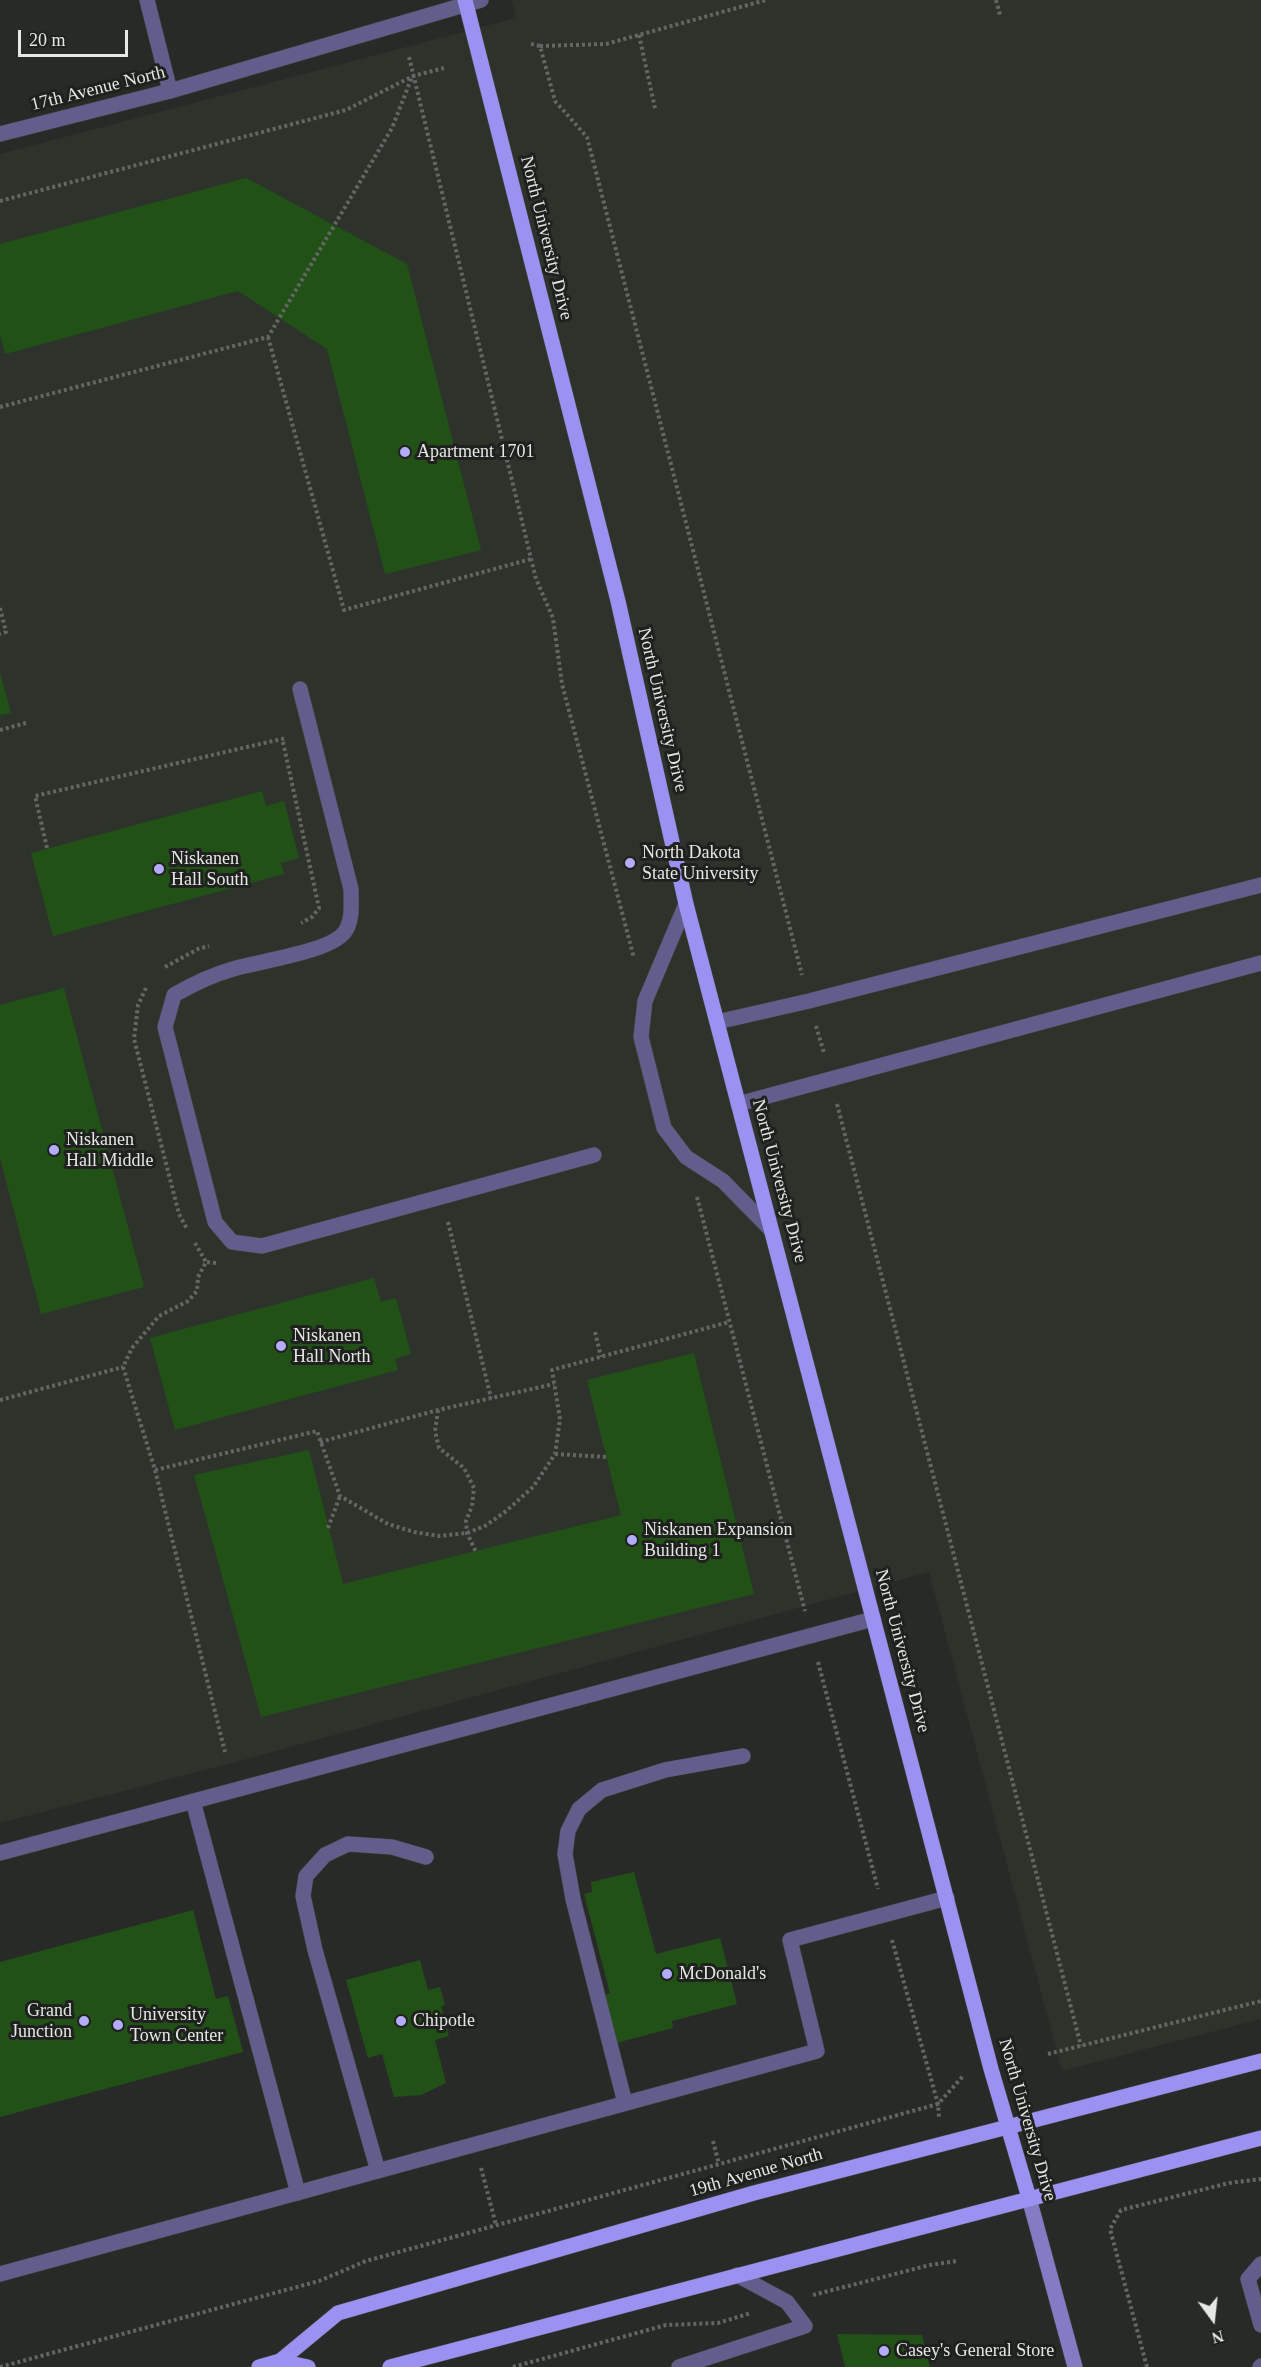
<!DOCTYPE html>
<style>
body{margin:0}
#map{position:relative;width:1261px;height:2367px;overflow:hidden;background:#282a28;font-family:Georgia,serif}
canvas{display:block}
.north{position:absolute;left:1183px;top:2289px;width:60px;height:60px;-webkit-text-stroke:4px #1f211e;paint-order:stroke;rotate:165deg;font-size:16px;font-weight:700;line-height:24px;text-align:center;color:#e6e8e6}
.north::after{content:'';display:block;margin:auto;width:21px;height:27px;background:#e6e8e6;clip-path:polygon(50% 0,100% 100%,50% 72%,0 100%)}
.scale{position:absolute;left:18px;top:30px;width:110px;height:27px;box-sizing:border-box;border:3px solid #e6e8e6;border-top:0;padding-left:8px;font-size:18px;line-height:21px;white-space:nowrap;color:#e6e8e6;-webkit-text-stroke:4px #1f211e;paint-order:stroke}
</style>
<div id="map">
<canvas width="1261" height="2367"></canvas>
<div class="north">N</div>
<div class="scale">20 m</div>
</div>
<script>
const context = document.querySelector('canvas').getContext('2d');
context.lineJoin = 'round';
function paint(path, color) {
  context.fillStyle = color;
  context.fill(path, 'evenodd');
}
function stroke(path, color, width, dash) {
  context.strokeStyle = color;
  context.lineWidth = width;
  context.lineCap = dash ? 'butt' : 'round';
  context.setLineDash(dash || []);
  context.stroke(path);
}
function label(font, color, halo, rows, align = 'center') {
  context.font = font + ' Georgia,serif';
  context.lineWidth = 6;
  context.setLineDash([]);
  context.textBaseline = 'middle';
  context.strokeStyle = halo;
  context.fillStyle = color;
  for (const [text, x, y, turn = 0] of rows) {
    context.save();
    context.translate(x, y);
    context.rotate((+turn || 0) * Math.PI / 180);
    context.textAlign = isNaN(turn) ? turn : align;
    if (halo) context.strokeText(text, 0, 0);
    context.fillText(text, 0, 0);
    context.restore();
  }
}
paint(new Path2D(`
 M512 0H1261V2019L1062 2071 929 1572 232 1763 0 1823V154L516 18Z`), '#2d332b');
paint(new Path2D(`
 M246 178 407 264 481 550 385 574 327 349 238 291 5 354 0 335V244Z
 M0 673 11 713 0 715Z
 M262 791 266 806 284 801 299 858 281 863 284 874 53 936 31 853Z
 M64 988 144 1287 41 1314 0 1158V1005Z
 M374 1278 381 1302 396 1298 411 1354 395 1359 398 1370 175 1430 150 1338Z
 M694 1353 754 1594 261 1717 194 1475 309 1450 343 1584 621 1515 587 1380Z
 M634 1872 656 1954 720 1938 737 2004 672 2021 673 2028 616 2043 603 1996 610 1993 584 1894 592 1892 591 1882Z
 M193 1910 216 1999 228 1996 243 2052 0 2117V1962Z
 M420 1960 428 1990 440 1987 445 2005 441 2006 449 2036 435 2040 446 2083 421 2095 394 2097 382 2054 368 2058 346 1980Z
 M837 2334 922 2335 930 2367H845Z`), '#225118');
const lane = new Path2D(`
 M147 0 170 91
 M300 689 351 889C351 902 353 918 346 930 334 952 258 961 233 969 212 975 193 984 174 995L165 1027 215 1222 232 1242 262 1246 594 1155
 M686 904 645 1001 641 1037 664 1128 686 1157 723 1181 772 1231
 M717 1022 809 1001 1261 885
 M738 1104 1261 963
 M193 1801 298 2193
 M0 1853 873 1619
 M625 2103 573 1899 565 1854 568 1831 579 1809 602 1790 665 1770 743 1756
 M378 2171 315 1950 303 1896 306 1876 325 1855 348 1844 392 1847 426 1857
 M1261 2264 1248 2279 1261 2325
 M0 2274 817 2051 790 1940 947 1898
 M679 2367 805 2326 787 2302 737 2275
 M1260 2367 1261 2366`);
const street = new Path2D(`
 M0 134 170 91 481 0`);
const secondary = new Path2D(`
 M1029 2198 1075 2367`);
const primary = new Path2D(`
 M465 0 618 601 686 904 991 2069 1029 2198
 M280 2361 308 2367
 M259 2367 280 2361 338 2313 754 2193 1261 2061
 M390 2367 1261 2138`);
stroke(lane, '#434543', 16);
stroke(street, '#434543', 16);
stroke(secondary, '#434543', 16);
stroke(primary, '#434543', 16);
stroke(new Path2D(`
 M996 0 1000 15
 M639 35 655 108
 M531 44 540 46 555 101 587 137 802 975
 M540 46 606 44 766 0
 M409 57 536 579 553 618 562 684 634 958
 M0 201 346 110 413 76 444 68
 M268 337 344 610 531 559
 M0 407 268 337 392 128 412 77
 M0 608 6 632 0 634
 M0 730 26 723
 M283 742 319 908 312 917 301 923
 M47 848 35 796 286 738
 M165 967 198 949 209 946
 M146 988 138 1005 134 1039 179 1214 187 1229
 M816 1026 824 1053
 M837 1104 1081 2046
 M697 1197 805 1611
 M448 1222 491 1398
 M195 1243 206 1262
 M216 1263 206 1262 198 1277 197 1291 188 1301 159 1316 132 1348 123 1367 155 1470 317 1431 340 1496 388 1524 414 1532 439 1536 467 1533 485 1526 505 1512 533 1487 555 1454 560 1419 552 1370 729 1322
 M595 1332 601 1357
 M0 1400 123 1367
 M438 1410 435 1431 439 1448 464 1468 474 1488 472 1506 466 1521 467 1533 476 1552
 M320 1442 438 1410 554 1384
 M555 1454 607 1457
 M155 1470 225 1752
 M328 1528 340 1496
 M818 1662 878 1889
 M892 1940 938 2104 939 2118
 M1048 2054 1261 2001
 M713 2141 719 2164
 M481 2168 496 2225
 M813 2295 930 2265 957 2261
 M0 2367 319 2281 366 2261 938 2104 964 2075
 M513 2367 666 2325 718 2323 751 2313
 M1147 2367 1110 2229 1121 2210 1229 2183 1261 2179`), '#646664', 4, [3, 3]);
stroke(lane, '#625e8c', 15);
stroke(street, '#625e8c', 15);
stroke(secondary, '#837bc4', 15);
stroke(primary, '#9b91f0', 15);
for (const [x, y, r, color] of [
 [405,452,6,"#b3adf9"],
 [630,863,6,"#b3adf9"],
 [159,869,6,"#b3adf9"],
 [54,1150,6,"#b3adf9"],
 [281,1346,6,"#b3adf9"],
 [632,1540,6,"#b3adf9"],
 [667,1974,6,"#b3adf9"],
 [84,2021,6,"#b3adf9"],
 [401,2021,6,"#b3adf9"],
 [118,2025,6,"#b3adf9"],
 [884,2351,6,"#b3adf9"]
]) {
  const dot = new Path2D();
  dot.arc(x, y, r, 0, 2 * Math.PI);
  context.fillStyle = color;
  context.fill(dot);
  stroke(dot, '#1f211e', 2);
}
label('18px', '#e6e8e6', '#1f211e', [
 ["17th Avenue North",98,89,-14],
 ["North University Drive",546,238,76],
 ["North University Drive",662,710,77],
 ["North University Drive",779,1181,75],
 ["North University Drive",902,1651,75],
 ["North University Drive",1027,2120,74],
 ["19th Avenue North",756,2173,-16]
]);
label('18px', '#e6e8e6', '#1f211e', [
 ["Apartment 1701",417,452],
 ["North Dakota",642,853],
 ["State University",642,874],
 ["Niskanen",171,859],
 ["Hall South",171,880],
 ["Niskanen",66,1140],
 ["Hall Middle",66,1161],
 ["Niskanen",293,1336],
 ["Hall North",293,1357],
 ["Niskanen Expansion",644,1530],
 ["Building 1",644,1551],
 ["McDonald's",679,1974],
 ["Grand",72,2011,"right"],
 ["Junction",72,2032,"right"],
 ["University",130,2015],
 ["Town Center",130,2036],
 ["Chipotle",413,2021],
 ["Casey's General Store",896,2351]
], 'left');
</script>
